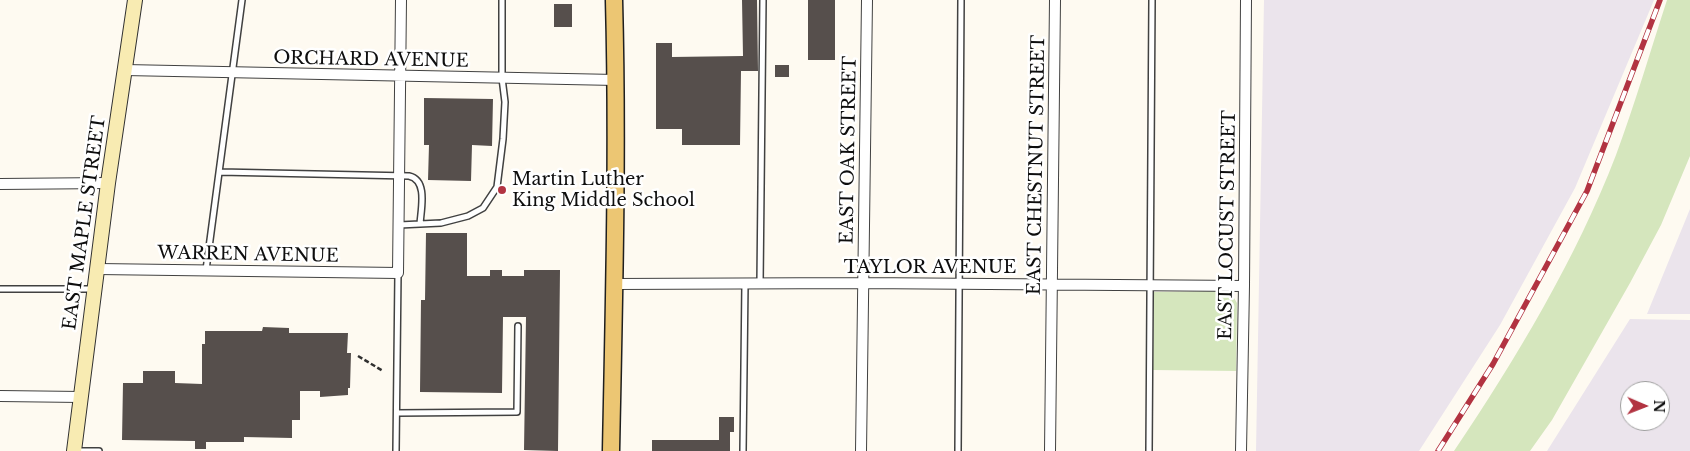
<!DOCTYPE html>
<style>
body{margin:0}
#map{position:relative;width:1690px;height:451px;overflow:hidden;background:#fefaf1;font-family:"Libre Baskerville",serif}
canvas{display:block}
.north{position:absolute;left:1620px;top:381px;width:50px;height:50px;box-sizing:border-box;background:#fff;border:1px solid #9f9f9f;border-radius:50%;rotate:91deg;font-size:14px;font-weight:700;line-height:20px;text-align:center;color:#0e0e0e}
.north::after{content:'';display:block;margin:auto;width:18px;height:22px;background:#b23341;clip-path:polygon(50% 0,100% 100%,50% 72%,0 100%)}
</style>
<div id="map">
<canvas width="1690" height="451"></canvas>
<div class="north">N</div>
</div>
<script>
const context = document.querySelector('canvas').getContext('2d');
context.lineJoin = 'round';
function paint(path, color) {
  context.fillStyle = color;
  context.fill(path, 'evenodd');
}
function stroke(path, color, width, dash) {
  context.strokeStyle = color;
  context.lineWidth = width;
  context.lineCap = dash ? 'butt' : 'round';
  context.setLineDash(dash || []);
  context.stroke(path);
}
function label(font, color, halo, rows, align = 'center') {
  context.font = font + ' "Libre Baskerville",serif';
  context.lineWidth = 5;
  context.setLineDash([]);
  context.textBaseline = 'middle';
  context.strokeStyle = halo;
  context.fillStyle = color;
  for (const [text, x, y, turn = 0] of rows) {
    context.save();
    context.translate(x, y);
    context.rotate((+turn || 0) * Math.PI / 180);
    context.textAlign = isNaN(turn) ? turn : align;
    if (halo) context.strokeText(text, 0, 0);
    context.fillText(text, 0, 0);
    context.restore();
  }
}
paint(new Path2D(`
 M1264 0H1654L1575 188 1500 325 1419 451H1256Z
 M1690 209V314H1647Z
 M1630 319 1690 320V451H1547ZM1630 391H1660V421H1630Z`), '#ebe4ec');
paint(new Path2D(`
 M1667 0H1690V156L1661 225 1630 283 1552 420 1530 451H1454C1516 359 1576 259 1616 155 1635 104 1650 52 1667 0Z
 M1225 291 1231 293 1237 303 1236 371 1153 370 1154 292Z`), '#d5e6bd');
paint(new Path2D(`
 M742 0H757L758 71H741L740 145H682V129H656V43H672V57L743 56Z
 M808 0H835V60H808Z
 M554 4H572V27H554Z
 M775 65H789V77H775Z
 M424 98 493 99 492 146 472 145 471 181 428 180 429 145H424Z
 M426 233H467V276H490V270H502V276H524V270H560L558 451 524 450 526 317H503L502 393 420 392 421 300H425Z
 M263 327 289 328V333H348L347 353H351L350 388H348V395L320 397V391H300V420H292V438L244 437V442H206V449H195V441L122 440 123 383H143V371H175V383L202 384V344H205V331H262Z
 M719 417H734V432H730V451H652V440H719Z`), '#564f4c');
const service = new Path2D(`
 M220 172 409 176C428 180 421 209 420 224
 M399 225 441 223 468 216 483 208 497 187 503 139 505 102 502 78V0
 M206 270 242 0
 M760 283 763 0
 M0 289H94
 M397 413 517 412 518 326
 M74 451H99
 M396 451 398 273
 M743 451 745 283
 M958 451 961 0
 M1149 451 1152 0`);
const minor = new Path2D(`
 M125 70 616 80
 M0 184 108 183
 M98 269 398 273 401 0
 M615 284 862 283 1244 286
 M0 396 81 397
 M861 451 867 0
 M1050 451 1055 0
 M1241 451 1244 286 1246 0`);
const secondary = new Path2D(`
 M74 451 108 183 135 0`);
const primary = new Path2D(`
 M611 451C614 301 618 150 614 0`);
stroke(service, '#414141', 8);
stroke(minor, '#414141', 12);
stroke(secondary, '#303030', 16);
stroke(primary, '#1f1f1f', 19);
stroke(new Path2D(`
 M358 356 383 371`), '#303030', 2.5, [5, 2.5]);
stroke(service, '#fff', 5);
stroke(minor, '#fff', 10);
stroke(secondary, '#f8ebb2', 14);
stroke(primary, '#ecc673', 16);
const rail = new Path2D(`
 M1438 451 1493 364 1587 191 1660 0`);
stroke(rail, '#b23341', 5.5);
stroke(rail, '#fff', 4, [11]);
for (const [x, y, r, color] of [
 [502,190,5,"#b23341"]
]) {
  const dot = new Path2D();
  dot.arc(x, y, r, 0, 2 * Math.PI);
  context.fillStyle = color;
  context.fill(dot);
  stroke(dot, '#fff', 2);
}
label('18px', '#0e0e0e', '#fff', [
 ["ORCHARD AVENUE",371,60,1],
 ["EAST OAK STREET",849,150,-89],
 ["EAST CHESTNUT STREET",1037,165,-89],
 ["EAST MAPLE STREET",85,223,-82],
 ["EAST LOCUST STREET",1228,225,-89],
 ["WARREN AVENUE",248,255,1],
 ["TAYLOR AVENUE",930,268]
]);
label('18px', '#0e0e0e', '#fff', [
 ["Martin Luther",512,180],
 ["King Middle School",512,201]
], 'left');
</script>
